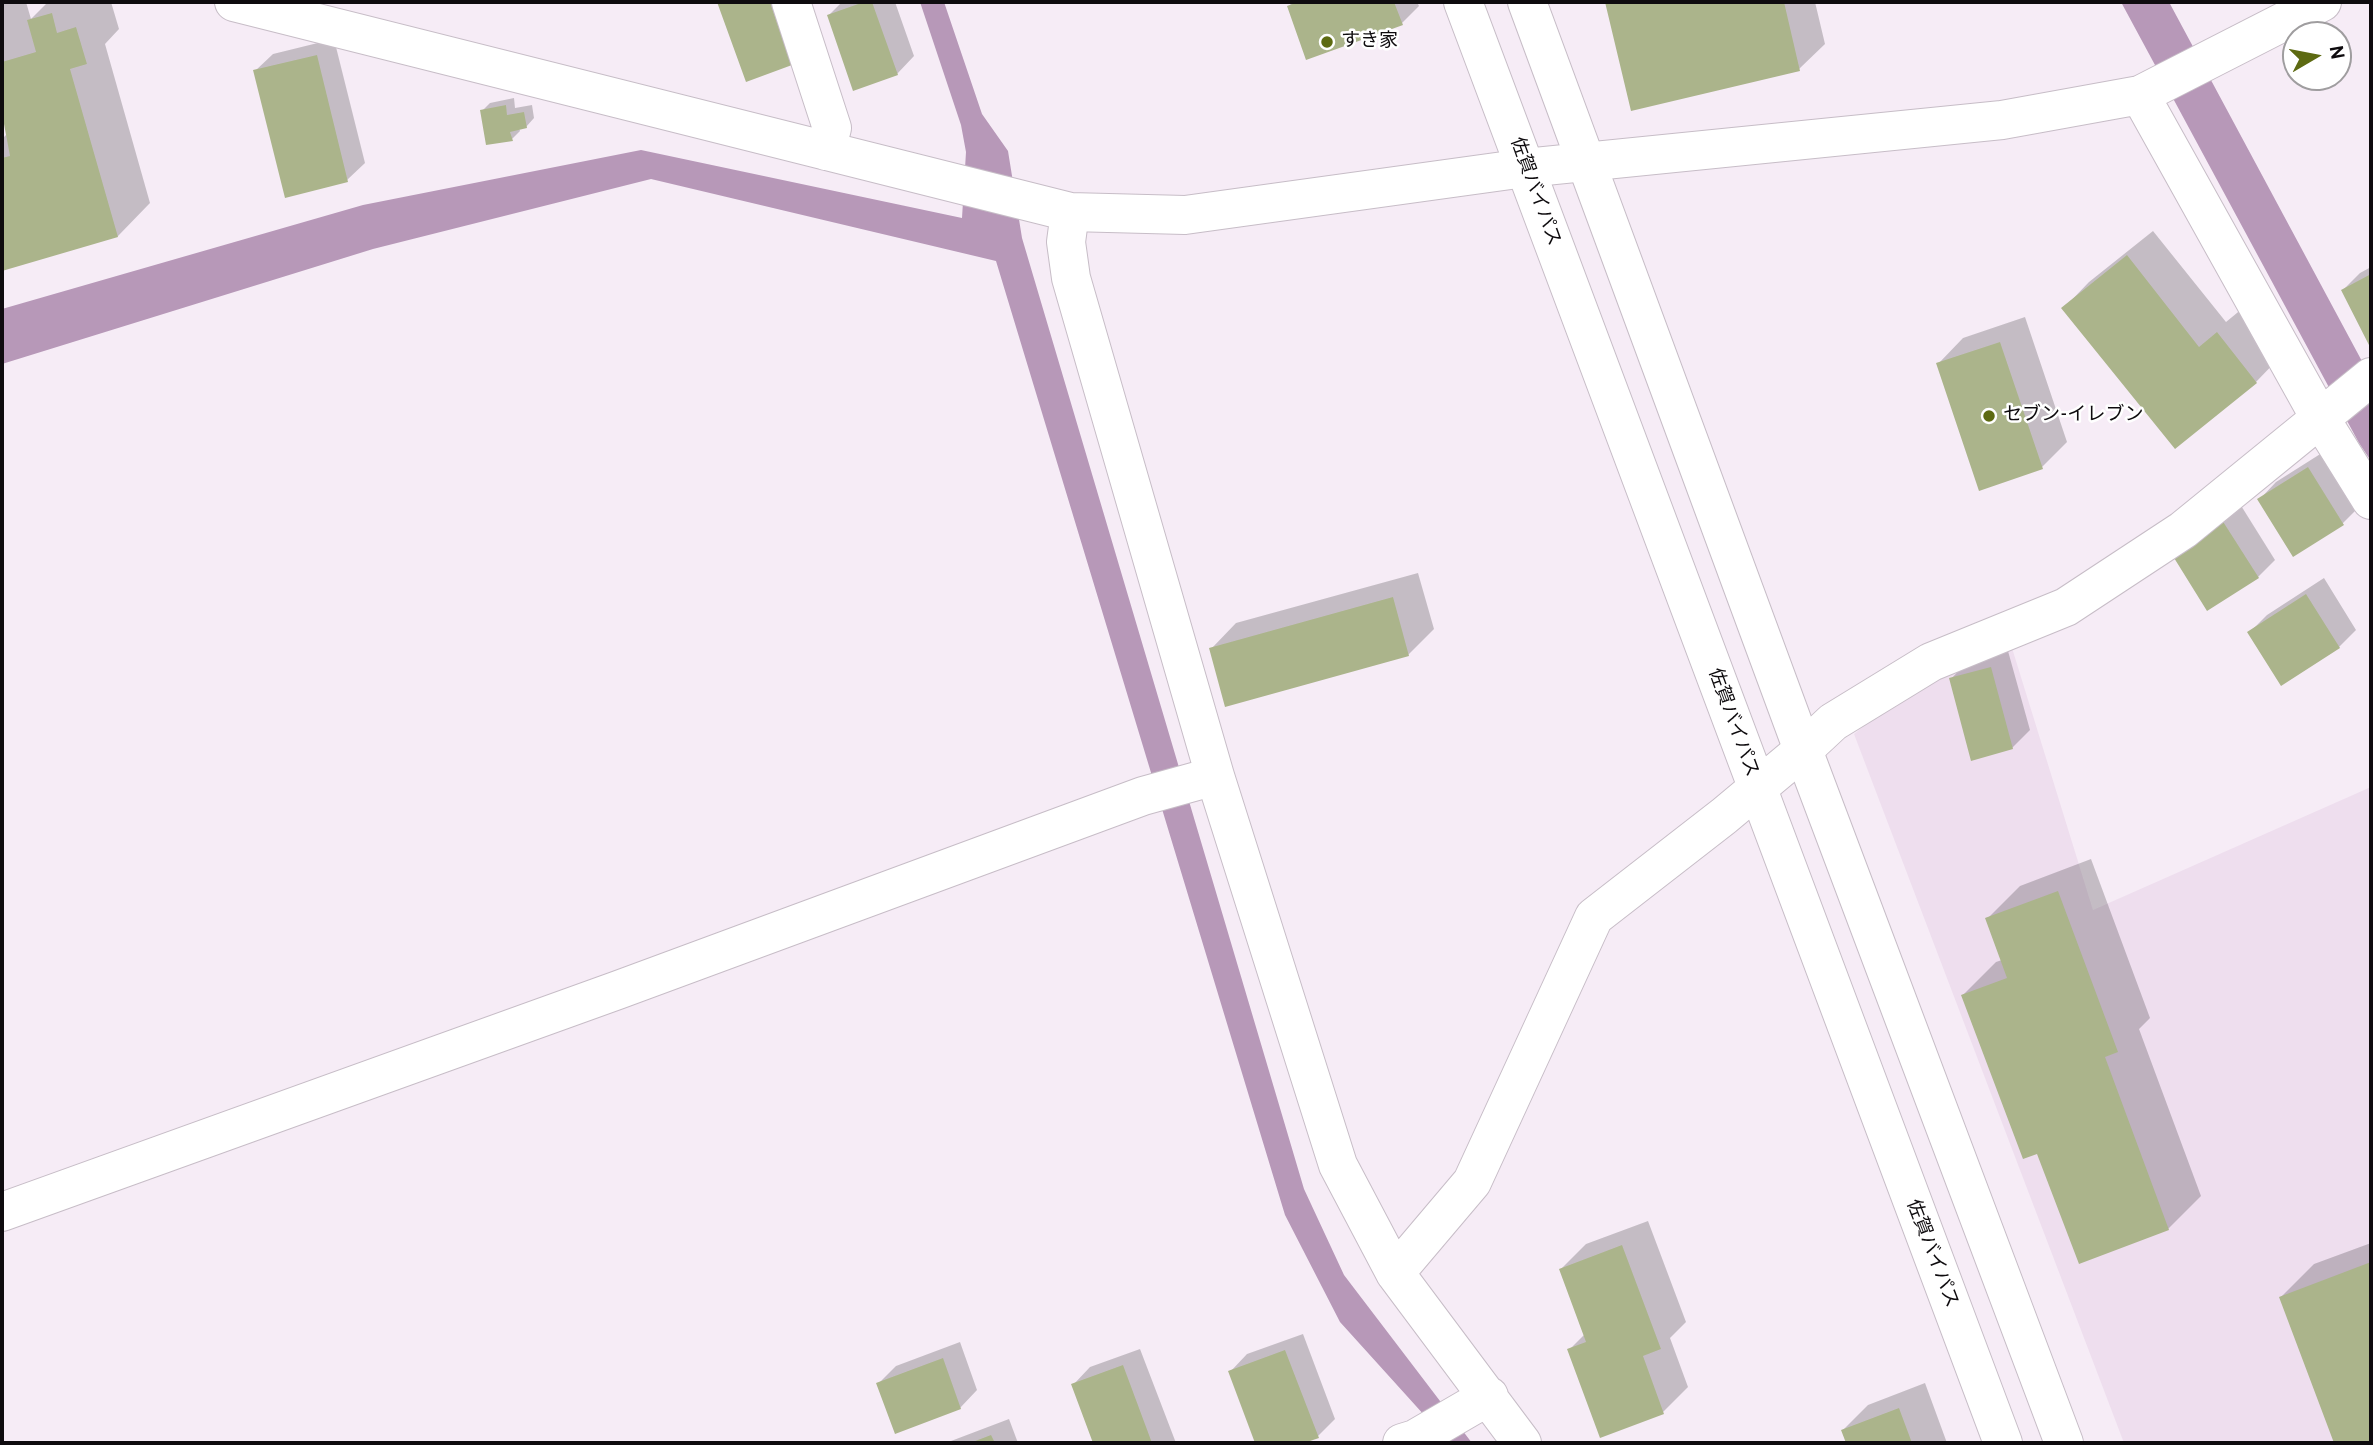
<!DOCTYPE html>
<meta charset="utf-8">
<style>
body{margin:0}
#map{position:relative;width:2373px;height:1445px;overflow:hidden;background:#f6ecf6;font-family:Overpass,sans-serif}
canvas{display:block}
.frame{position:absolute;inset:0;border:4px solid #0e0b0e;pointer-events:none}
.north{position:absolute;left:2282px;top:21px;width:70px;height:70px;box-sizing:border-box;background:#fff;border:2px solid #9f9d9f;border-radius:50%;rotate:80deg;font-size:19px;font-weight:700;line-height:28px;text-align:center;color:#0e0b0e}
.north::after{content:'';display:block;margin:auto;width:24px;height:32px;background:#5d6a12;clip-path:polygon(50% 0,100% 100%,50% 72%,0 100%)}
</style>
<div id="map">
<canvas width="2373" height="1445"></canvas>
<div class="frame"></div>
<div class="north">N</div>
</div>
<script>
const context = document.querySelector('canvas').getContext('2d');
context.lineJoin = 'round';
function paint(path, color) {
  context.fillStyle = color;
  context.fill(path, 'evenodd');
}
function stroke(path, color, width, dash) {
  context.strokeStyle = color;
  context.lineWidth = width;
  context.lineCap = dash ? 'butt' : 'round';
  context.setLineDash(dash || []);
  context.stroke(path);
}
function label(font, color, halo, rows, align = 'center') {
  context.font = font + ' Overpass,"Noto Sans JP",sans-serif';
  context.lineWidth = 5;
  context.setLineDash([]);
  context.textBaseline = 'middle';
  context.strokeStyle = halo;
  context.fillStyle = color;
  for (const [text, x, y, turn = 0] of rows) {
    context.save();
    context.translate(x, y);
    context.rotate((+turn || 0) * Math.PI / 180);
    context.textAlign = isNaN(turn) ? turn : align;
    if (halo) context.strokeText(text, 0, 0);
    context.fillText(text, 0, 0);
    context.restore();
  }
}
paint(new Path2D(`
 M2012 648 2093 910 2371 787V1443H2124L1854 734 1913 686Z`), '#eedeee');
paint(new Path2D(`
 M920 2H944L982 114 1008 151 1022 238 1304 1189 1344 1275 1472 1443H1437L1425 1416 1340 1322 1285 1215 996 261 651 179 373 249 2 364V309L363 205 641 150 962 218 966 152 961 125Z
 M2121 2H2169L2371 378V461L2359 443Z`), '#b798b8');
paint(new Path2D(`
 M2 2H26L31 19 48 2H111L119 29 105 44 150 203 118 236 2 269V139L8 133 5 122H2Z
 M719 2H793L808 46 747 79Z
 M842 2H895L914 56 897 74 829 15Z
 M1293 2H1417L1419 6 1402 23 1289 6Z
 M1607 2H1815L1825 44 1799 69 1632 109Z
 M334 39 365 163 347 180 255 71 273 54Z
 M514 98 515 108 532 105 534 118 526 127 519 128 520 131 512 139 482 111 490 103Z
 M2153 231 2226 322 2243 308 2281 356 2256 382 2064 308 2089 282Z
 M2371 267V343H2370L2343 290 2360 273Z
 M2025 317 2067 442 2042 467 1938 364 1963 338Z
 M2325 451 2360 506 2343 523 2293 555 2259 500 2276 482Z
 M2240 504 2275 560 2258 577 2173 553Z
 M1418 573 1434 629 1408 655 1211 649 1236 623Z
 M2324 578 2356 630 2339 647 2250 632 2267 615Z
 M2008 651 2030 730 2012 748 1951 679 1968 661Z
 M2091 859 2150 1018 2139 1029 2201 1196 2168 1229 2080 1262 2038 1151 1963 995 1996 962 2002 960 1987 919 2020 886Z
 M1648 1221 1686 1322 1670 1338 1688 1387 1663 1412 1569 1350 1585 1334 1561 1269 1586 1244Z
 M2371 1243V1443H2336L2281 1297 2314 1264Z
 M1303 1334 1335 1419 1318 1436 1299 1443H1257L1230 1372 1247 1354Z
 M960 1342 977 1390 960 1408 878 1384 896 1366Z
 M1140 1349 1176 1443H1095L1073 1385 1090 1367Z
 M1925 1383 1947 1443H1847L1843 1430 1868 1405Z
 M1009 1419 1018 1443H949L951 1441Z`), '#0003');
paint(new Path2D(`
 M717 2H770L792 65 746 82Z
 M864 2H872L898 75 853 91 827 15Z
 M1298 2H1394L1403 25 1306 60 1287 6Z
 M1605 2H1784L1800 71 1631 111Z
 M52 13 57 33 76 27 87 64 70 69 118 237 2 271V158L10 156 4 124H2V62L36 52 27 20Z
 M317 55 348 182 285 198 253 70Z
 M506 105 507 115 524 112 527 128 510 132 513 141 486 145 480 110Z
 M2127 255 2199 347 2217 332 2257 383 2175 449 2061 308Z
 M2371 274V349L2341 290Z
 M2000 342 2043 469 1979 491 1936 363Z
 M2308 467 2344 525 2293 557 2257 499Z
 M2222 520 2259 578 2207 611 2171 553Z
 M2306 594 2340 648 2281 686 2247 632Z
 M1393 597 1409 656 1225 707 1209 648Z
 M1991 667 2013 749 1971 761 1949 678Z
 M2058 891 2118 1052 2105 1057 2169 1230 2079 1264 2037 1154 2023 1159 1961 995 2007 978 1985 918Z
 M1622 1245 1661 1349 1643 1356 1664 1414 1600 1438 1567 1349 1586 1342 1559 1269Z
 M2371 1262V1443H2334L2279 1297Z
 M1285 1350 1319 1438 1304 1443H1255L1228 1371Z
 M943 1358 961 1409 895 1434 876 1383Z
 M1123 1365 1152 1443H1093L1071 1384Z
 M1899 1408 1912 1443H1846L1841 1430Z
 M991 1435 995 1443H970Z`), '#abb48b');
const street = new Path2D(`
 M234 2 1070 212 1185 215 1525 168 2002 120 2140 95 2322 2
 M791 2 832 128 826 151
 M2140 95 2320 418 2371 500
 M1070 212 1066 242 1071 278 1215 776 1338 1165 1395 1273 1522 1443
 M2 1212 618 990 1143 796 1215 776
 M1395 1273 1472 1182 1594 917 1724 816 1803 750 1833 722 1931 662 2066 607 2183 530 2371 377
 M1402 1443 1415 1439 1489 1396`);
const highway = new Path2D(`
 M1463 2 2003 1443
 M1527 2 1803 750 2064 1443`);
stroke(street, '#c7bdc7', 40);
stroke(highway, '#c7bdc7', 40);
stroke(street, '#fff', 38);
stroke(highway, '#fff', 38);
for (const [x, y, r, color] of [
 [1327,42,7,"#5d6a12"],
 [1989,416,7,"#5d6a12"]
]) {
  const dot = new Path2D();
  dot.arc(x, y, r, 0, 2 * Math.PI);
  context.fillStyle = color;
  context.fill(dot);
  stroke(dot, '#fff', 2.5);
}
label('19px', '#0e0b0e', '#fff', [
 ["すき家",1341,42],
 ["セブン-イレブン",2003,416]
], 'left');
label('19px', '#0e0b0e', '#fff', [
 ["佐賀バイパス",1534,192,70],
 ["佐賀バイパス",1732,723,70],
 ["佐賀バイパス",1931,1254,69]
]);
</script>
